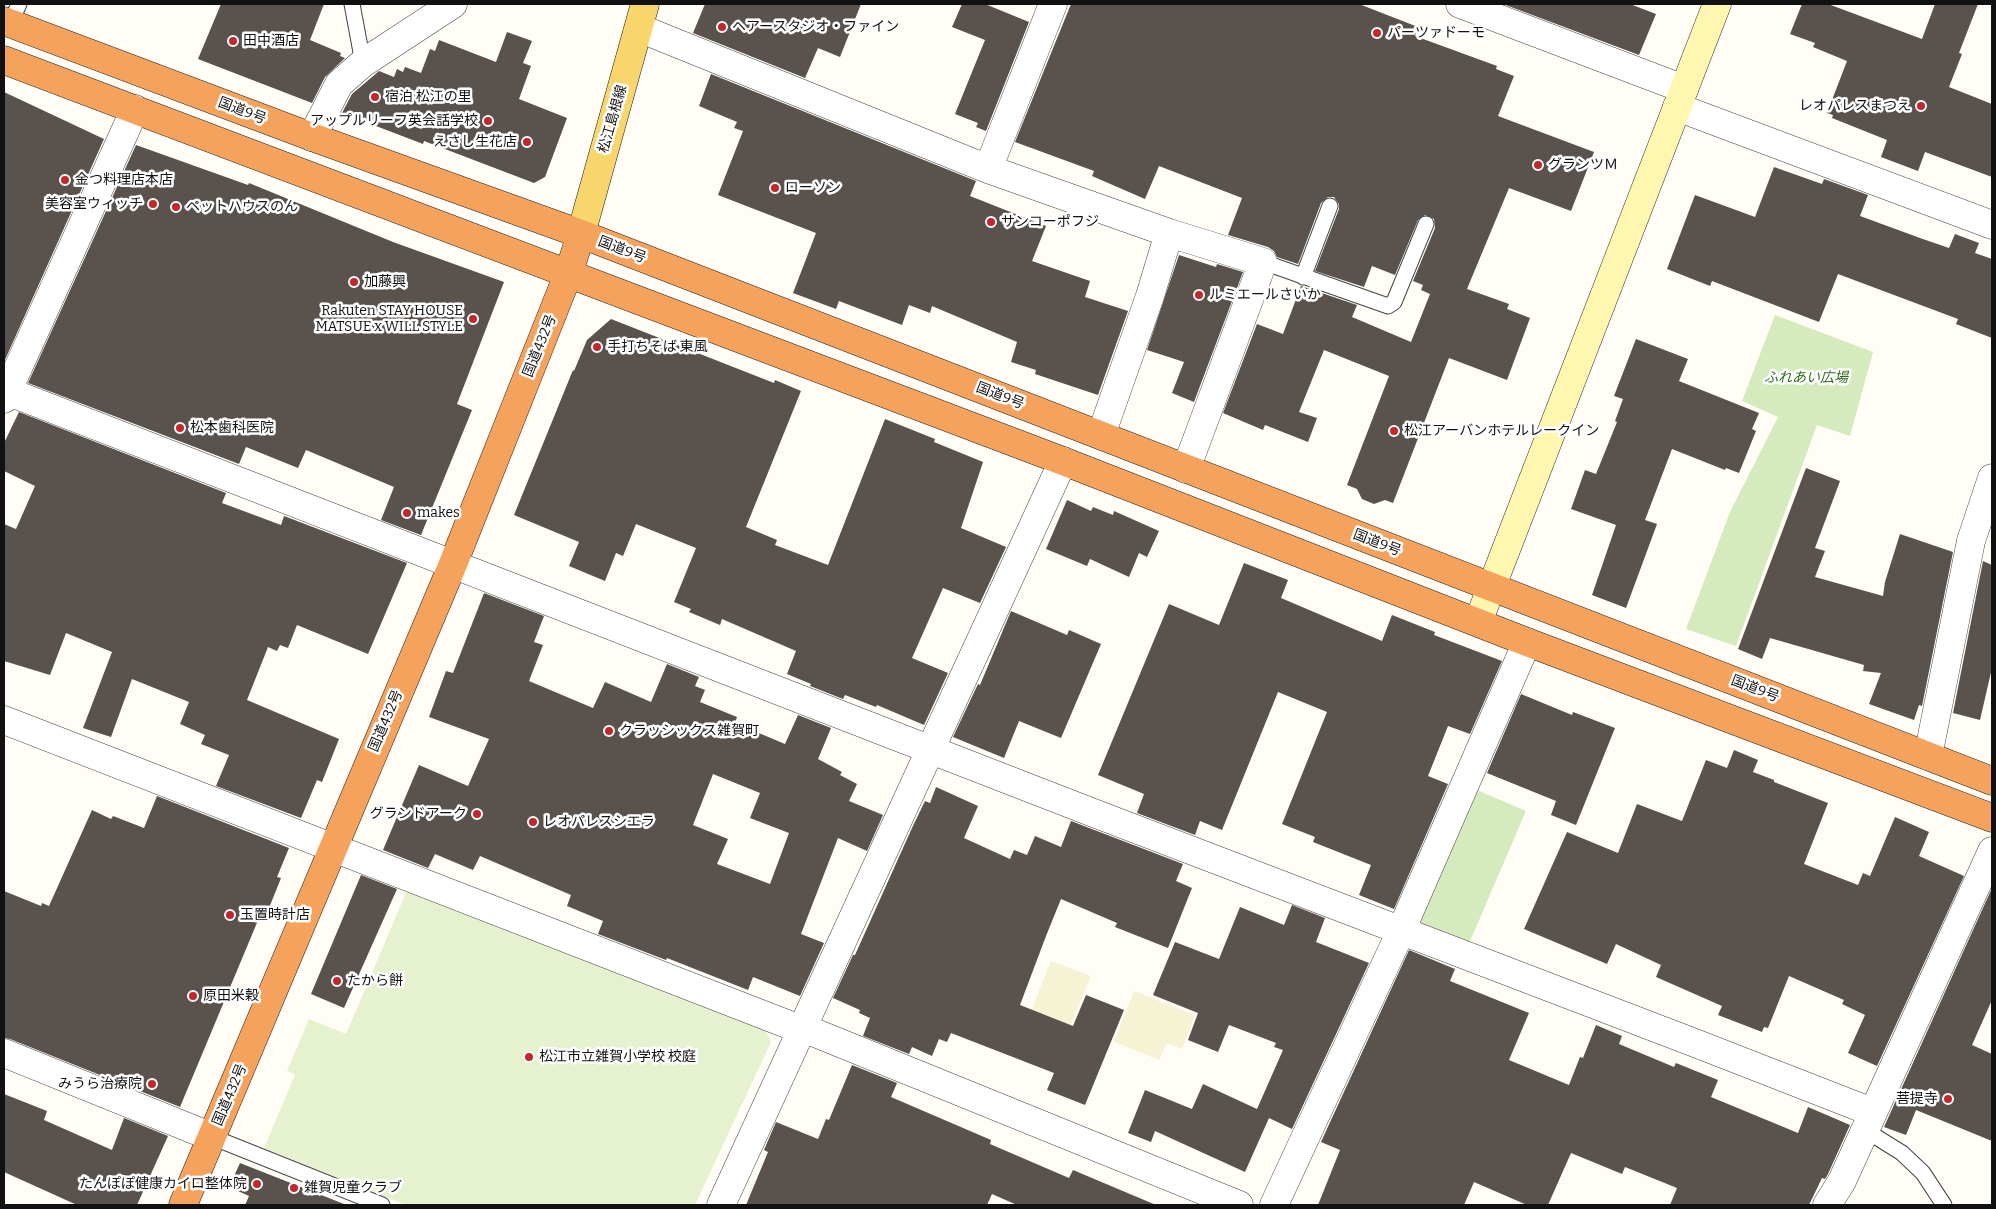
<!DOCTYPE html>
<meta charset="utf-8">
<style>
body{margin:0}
#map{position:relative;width:1996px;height:1209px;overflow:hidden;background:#fffdf5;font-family:Bitter,serif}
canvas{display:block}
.frame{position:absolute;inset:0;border:5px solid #111;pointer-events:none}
</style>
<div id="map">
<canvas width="1996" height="1209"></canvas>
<div class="frame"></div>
</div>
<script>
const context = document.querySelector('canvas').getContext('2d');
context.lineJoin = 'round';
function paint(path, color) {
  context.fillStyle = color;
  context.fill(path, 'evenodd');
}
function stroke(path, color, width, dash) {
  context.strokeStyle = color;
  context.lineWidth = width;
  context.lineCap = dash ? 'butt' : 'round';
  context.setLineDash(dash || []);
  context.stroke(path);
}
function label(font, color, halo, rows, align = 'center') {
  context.font = font + ' Bitter,"Noto Sans JP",serif';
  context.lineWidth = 5;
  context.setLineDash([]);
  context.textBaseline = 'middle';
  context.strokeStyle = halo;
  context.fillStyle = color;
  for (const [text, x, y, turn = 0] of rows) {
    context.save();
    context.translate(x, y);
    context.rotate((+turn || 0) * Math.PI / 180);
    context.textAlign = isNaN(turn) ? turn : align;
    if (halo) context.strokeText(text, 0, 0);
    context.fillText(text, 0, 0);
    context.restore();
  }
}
paint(new Path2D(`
 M1051 961 1091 976 1060 1051 1021 1035Z
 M1134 991 1195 1015 1182 1049 1167 1043 1159 1060 1114 1042Z`), '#f6f3d4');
paint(new Path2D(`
 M1775 315 1873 352 1850 436 1817 425 1736 646 1686 629 1730 512 1778 417 1742 401Z
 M1477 790 1526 811 1468 946 1419 925Z`), '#d5ebbd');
paint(new Path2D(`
 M408 888 764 1028 771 1042 695 1205H406L264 1148 295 1075 287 1071 309 1019 346 1034Z`), '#e6f2cf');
paint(new Path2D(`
 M221 4H324L310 40 341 53 340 56 345 58 325 77 312 103 198 59Z
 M705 4H861L840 57 818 48 805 78 693 33Z
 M962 4H985L1029 22 986 131 976 127 978 123 955 114 985 40 952 27Z
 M1071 4H1359L1418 27 1415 36 1497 66 1496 69 1514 76 1498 116 1594 152 1571 211 1509 188 1467 289 1509 304 1507 309 1530 318 1507 380 1449 358 1393 503 1385 500 1374 504 1362 499 1357 489 1347 485 1389 376 1324 350 1299 412 1317 418 1308 442 1265 425 1263 430 1223 413 1257 324 1283 334 1301 286 1357 305 1352 317 1411 342 1430 294 1421 290 1423 285 1413 281 1435 228 1434 219 1425 215 1418 220 1395 275 1372 266 1364 287 1315 271 1339 209V204L1334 197H1328L1321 203 1298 264 1277 257 1274 251 1268 247 1228 235 1242 198 1159 166 1145 199 1092 176 1094 171 1015 142Z
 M1503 4H1630L1656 14 1639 55Z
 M1802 4H1828L1922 39 1935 4H1978L1959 53 1962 54 1949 87 1992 104V177L1925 152 1918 171 1881 157 1887 140 1832 118 1833 115 1827 113 1847 61 1813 47 1815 43 1790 34Z
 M507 32 532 41 523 63 531 66 519 99 567 118 545 177 534 183 424 141 423 144 342 113 352 94 379 71 394 77 397 69 403 72 405 67 421 73 430 49 435 51 439 40 496 62Z
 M711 74 976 181 970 196 1046 226 1032 261 1090 281 1085 297 1128 311 1098 395 1035 374 1036 370 1011 362 1017 342 932 306 930 313 909 305 902 325 839 301 836 309 793 293 816 233 718 195 743 131 734 128 737 122 699 106Z
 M4 92 104 139 4 362Z
 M136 145 248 185 249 183 393 242 504 282 457 404 472 410 421 535 381 520 394 487 306 450 298 468 246 447 239 464 28 383Z
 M1774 167 1822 184 1824 179 1868 195 1860 216 1920 238 1949 248 1955 234 1979 243 1975 253 1992 259V338L1956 324 1958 319 1838 274 1819 322 1712 281 1710 286 1667 269 1695 195 1755 217Z
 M1179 255 1216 267 1217 264 1243 272 1194 402 1172 393 1184 362 1147 350Z
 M611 319 774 383 775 380 801 391 746 527 777 540 775 545 828 565 885 419 935 439 934 442 983 462 961 528 1006 547 980 603 943 588 912 658 948 673 924 725 877 705 876 707 845 695 843 699 810 686 811 684 787 674 796 651 722 619 720 625 689 612 691 609 674 602 696 548 636 524 623 556 616 553 605 581 569 566 579 542 514 515 573 370 574 371 587 340Z
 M1636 339 1688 359 1679 381 1759 413 1752 429 1756 431 1739 473 1726 468 1725 470 1672 449 1645 520 1657 524 1626 608 1592 595 1616 525 1571 509 1585 470 1596 474 1617 422 1615 421 1623 399 1614 396Z
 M19 412 226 493 222 503 281 525 284 516 407 563 368 654 297 625 288 648 280 645 277 651 268 647 247 700 339 739 322 782 317 780 301 818 216 786 229 755 201 744 205 735 180 724 189 702 132 679 111 737 83 728 112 652 66 633 50 675 4 661V524L16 529 35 486 4 471V443Z
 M1806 468 1840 481 1815 548 1825 551 1815 577 1883 596 1885 582 1900 534 1953 552 1922 706 1919 705 1914 720 1869 704 1881 673 1863 671 1864 665 1770 638 1762 659 1738 649Z
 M1067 500 1091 511 1093 507 1113 515 1114 511 1159 531 1147 557 1139 553 1129 577 1090 559 1087 566 1046 549Z
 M1983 561 1992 565V668L1980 720 1953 713Z
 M1244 563 1288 580 1281 598 1382 641 1392 615 1435 632 1434 635 1502 661 1470 734 1448 726 1428 776 1448 784 1394 909 1359 895 1371 865 1313 842 1315 837 1282 824 1327 712 1278 692 1222 830 1200 821 1195 835 1137 813 1144 794 1098 775 1169 604 1219 625Z
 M484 593 544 616 534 642 543 645 529 681 593 708 605 682 651 702 667 664 699 677 695 686 705 690 700 702 737 717 735 723 785 744 798 715 831 728 818 759 842 772 840 775 857 784 849 801 883 815 867 851 838 838 801 934 824 943 800 996 753 977 748 990 667 958 666 960 598 934 603 921 567 906 571 895 480 856 473 870 435 854 428 868 383 850 419 765 468 786 489 739 429 717 446 671 453 673ZM713 774 760 793 750 818 789 833 770 884 717 864 728 839 693 825Z
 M1011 611 1067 635 1069 630 1101 644 1061 738 1019 721 1004 758 953 737 978 684 980 685Z
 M1521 694 1572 715 1573 712 1615 728 1576 825 1551 815 1556 801 1487 773Z
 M1734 750 1758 760 1753 772 1774 780V782L1828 803 1804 864 1858 885 1863 873 1870 876 1895 817 1929 832 1919 856 1964 876 1877 1066 1848 1053 1865 1015 1842 1004 1844 1000 1789 976 1768 1028 1764 1027 1762 1032 1718 1015 1722 1006 1656 977 1661 965 1616 944 1607 964 1524 929 1567 832 1618 853 1637 804 1682 821 1706 760 1727 768Z
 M936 787 978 806 964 838 1010 859 1014 850 1027 855 1035 836 1061 847 1071 821 1183 864 1176 881 1192 888 1168 948 1115 927 1117 923 1061 899 1046 936 1020 1005 1073 1026 1086 995 1124 1010 1085 1105 1047 1090 1054 1073 951 1033 947 1042 939 1039 932 1056 912 1047 909 1054 863 1036 870 1018 859 1013 860 1010 833 998 853 955H855L912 828 925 801 930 803Z
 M157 796 289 848 277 877 281 878 269 908 264 906 180 1107 10 1039 4 1038V891L41 906 42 903 49 906 92 810 111 819 113 816 144 828Z
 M361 875 397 889 344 1008 311 994Z
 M1992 888V1000L1972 1045 1992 1054V1141L1916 1110 1906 1135 1884 1127Z
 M1292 905 1325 918 1316 942 1369 963 1292 1129 1269 1118 1245 1172 1155 1131 1151 1142 1128 1133 1145 1090 1192 1109 1203 1084 1257 1109 1283 1050 1274 1047 1276 1043 1229 1025 1218 1052 1188 1040 1198 1013 1153 995 1175 942 1219 959 1240 907 1284 925Z
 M1409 950 1455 969 1450 981 1529 1013 1509 1060 1569 1085 1580 1057 1583 1058 1596 1025 1622 1036 1619 1044 1674 1067 1676 1063 1718 1080 1711 1097 1798 1133 1808 1107 1850 1125 1828 1174 1825 1179 1822 1178 1809 1205H1670L1677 1188 1625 1167 1622 1174 1571 1153 1548 1205H1527L1474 1182 1464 1205H1318L1340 1150 1321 1142Z
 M852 1065 897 1083 891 1097 991 1140 990 1144 1069 1178 1073 1170 1156 1205H1017L992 1194 987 1205H746L768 1152 764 1150 776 1122 818 1139 826 1119 829 1120Z
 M4 1094 47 1111 44 1120 112 1150 124 1118 168 1136 137 1205H77L4 1172Z
 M240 1163 344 1204V1205H245L249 1196 229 1187Z`), '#5a524d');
const lane = new Path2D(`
 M352 4 363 63
 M10 24 19 4
 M1263 262 1388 306 1394 302 1426 224
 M1303 277 1330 206
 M1865 1130 1902 1153 1923 1173 1944 1205
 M212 1137 382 1205`);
const street = new Path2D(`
 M1460 4 1684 89
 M639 28 988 169 1169 233 1263 262 1186 469
 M1677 107 1992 225
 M312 137 339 84 363 63 453 4
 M988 169 1053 4
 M4 390 1091 812 1695 1043 1872 1112
 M4 399 135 109
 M1101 435 1150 296 1169 233
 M4 720 792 1026 813 1032 1239 1205
 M1928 756 1971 541 1992 478
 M4 1053 212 1137
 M721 1205 1063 461
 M1274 1205 1401 931 1527 642
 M1827 1205 1842 1181 1992 851`);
const secondary = new Path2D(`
 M1478 622 1717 4`);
const primary = new Path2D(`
 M581 234 645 4`);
const highway = new Path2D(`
 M4 21 312 137 581 234 1992 781
 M4 60 1063 461 1527 642 1992 818
 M183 1205 453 564 569 272 581 234`);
stroke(lane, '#444', 17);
stroke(street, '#444', 29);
stroke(secondary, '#333', 29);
stroke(primary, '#222', 29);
stroke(highway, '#222', 29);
stroke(lane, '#fff', 15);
stroke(street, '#fff', 28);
stroke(secondary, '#fff6b0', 28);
stroke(primary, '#f9d66b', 28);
stroke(highway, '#f5a25d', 28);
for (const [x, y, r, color] of [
 [722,27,5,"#c4262e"],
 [1377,33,5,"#c4262e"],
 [233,41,5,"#c4262e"],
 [375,97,5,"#c4262e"],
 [1921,106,5,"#c4262e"],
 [488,121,5,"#c4262e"],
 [527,142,5,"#c4262e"],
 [1538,165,5,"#c4262e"],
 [65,180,5,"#c4262e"],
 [775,188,5,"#c4262e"],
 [153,204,5,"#c4262e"],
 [176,207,5,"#c4262e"],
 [991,222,5,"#c4262e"],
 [354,282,5,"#c4262e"],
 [1199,295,5,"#c4262e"],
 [473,319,5,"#c4262e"],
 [597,347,5,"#c4262e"],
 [180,428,5,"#c4262e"],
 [1394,431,5,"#c4262e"],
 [407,513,5,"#c4262e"],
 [609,731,5,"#c4262e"],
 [477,814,5,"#c4262e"],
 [533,822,5,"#c4262e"],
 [230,915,5,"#c4262e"],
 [337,981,5,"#c4262e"],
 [193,996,5,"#c4262e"],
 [529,1057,5,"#c4262e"],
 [152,1084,5,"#c4262e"],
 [1948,1099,5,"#c4262e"],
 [257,1184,5,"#c4262e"],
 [294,1188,5,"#c4262e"]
]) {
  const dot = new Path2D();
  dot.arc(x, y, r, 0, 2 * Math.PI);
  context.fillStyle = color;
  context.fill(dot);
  stroke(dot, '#fff', 2);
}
label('14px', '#111', '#fff', [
 ["ヘアースタジオ・ファイン",732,27],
 ["パーツァドーモ",1387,33],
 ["田中酒店",243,41],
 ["宿泊 松江の里",385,97],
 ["レオパレスまつえ",1911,106,"right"],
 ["アップルリーフ英会話学校",478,121,"right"],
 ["えさし生花店",517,142,"right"],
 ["グランツＭ",1548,165],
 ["金つ料理店本店",75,180],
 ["ローソン",785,188],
 ["美容室ウィッチ",143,204,"right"],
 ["ペットハウスのん",186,207],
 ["サンコーポフジ",1001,222],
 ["加藤興",364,282],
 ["ルミエールさいか",1209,295],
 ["Rakuten STAY HOUSE",463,311,"right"],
 ["MATSUE x WILL STYLE",463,327,"right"],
 ["手打ちそば 東風",607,347],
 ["松本歯科医院",190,428],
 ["松江アーバンホテルレークイン",1404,431],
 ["makes",417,513],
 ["クラッシックス雑賀町",619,731],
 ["グランドアーク",467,814,"right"],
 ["レオパレスシエラ",543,822],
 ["玉置時計店",240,915],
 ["たから餅",347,981],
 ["原田米穀",203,996],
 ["松江市立雑賀小学校 校庭",539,1057],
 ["みうら治療院",142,1084,"right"],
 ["菩提寺",1938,1099,"right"],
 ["たんぽぽ健康カイロ整体院",247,1184,"right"],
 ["雑賀児童クラブ",304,1188]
], 'left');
label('14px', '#111', '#fff', [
 ["国道9号",242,111,21],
 ["松江島根線",613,119,-74],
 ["国道9号",622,250,21],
 ["国道432号",540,346,-68],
 ["国道9号",1000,396,21],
 ["国道9号",1377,543,21],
 ["国道9号",1755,689,21],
 ["国道432号",386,721,-67],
 ["国道432号",230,1095,-67]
]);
label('italic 14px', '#2f6b1f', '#fff', [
 ["ふれあい広場",1806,378]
]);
</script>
